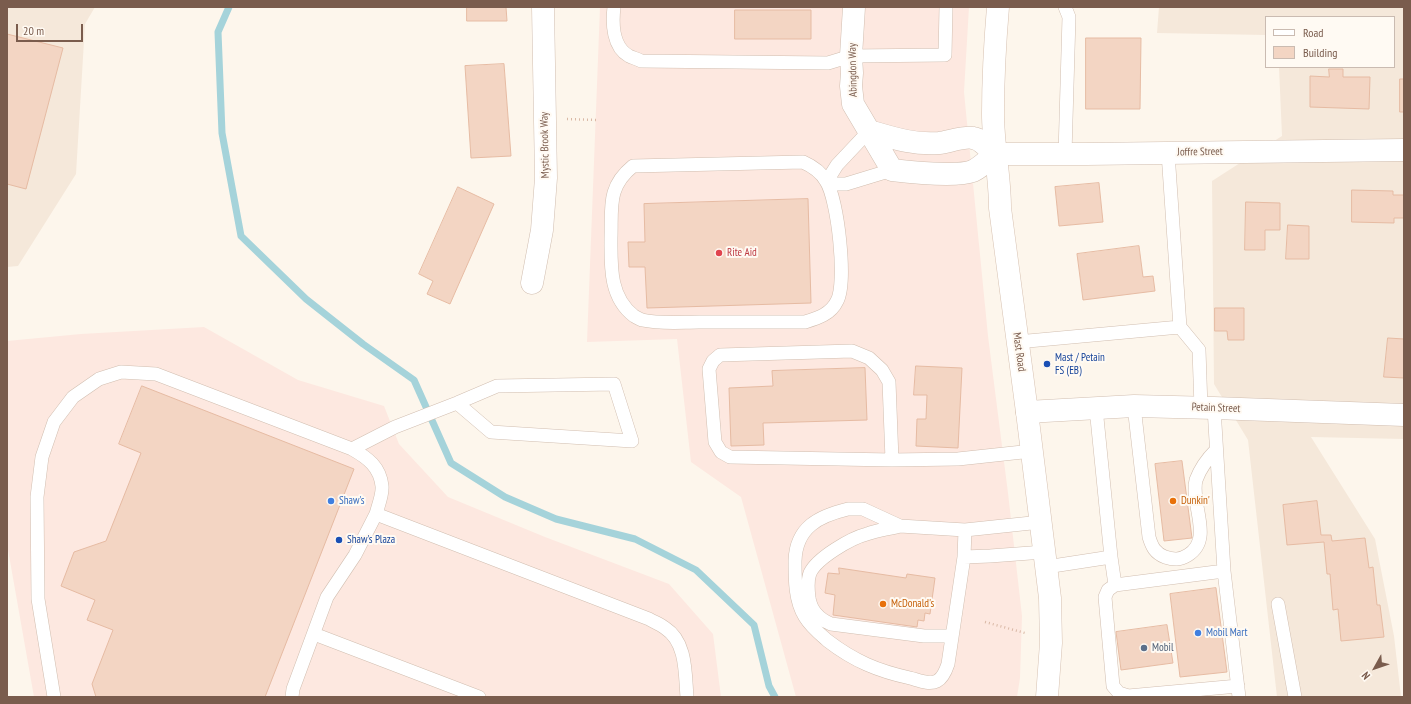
<!DOCTYPE html>
<style>
body{margin:0}
#map{position:relative;width:1411px;height:704px;overflow:hidden;background:#fdf6ec;font-family:"PT Sans Narrow",sans-serif}
canvas{display:block}
.frame{position:absolute;inset:0;border:8px solid #7a5c4d;pointer-events:none}
.legend{position:absolute;left:1265px;top:16px;width:130px;height:52px;box-sizing:border-box;background:#fffaf3;border:1px solid #cabbb1;margin:0;padding:5px 7px;list-style:none;font-size:12px;color:#7a5c4d}
.legend li{display:flex;align-items:center;gap:8px;height:20px}
.legend b{width:20px;border:1px solid #cabbb1}
.north{position:absolute;left:1355px;top:648px;width:40px;height:40px;-webkit-text-stroke:3px #fffaf3;paint-order:stroke;rotate:230deg;font-size:11px;font-weight:700;line-height:16px;text-align:center;color:#7a5c4d}
.north::after{content:'';display:block;margin:auto;width:14px;height:18px;background:#7a5c4d;clip-path:polygon(50% 0,100% 100%,50% 72%,0 100%)}
.scale{position:absolute;left:16px;top:24px;width:67px;height:18px;box-sizing:border-box;border:2px solid #7a5c4d;border-top:0;padding-left:5px;font-size:12px;line-height:14px;white-space:nowrap;color:#7a5c4d;-webkit-text-stroke:3px #fffaf3;paint-order:stroke}
</style>
<div id="map">
<canvas width="1411" height="704"></canvas>
<div class="frame"></div>
<ul class="legend">
<li><b style="height:5px;background:#fff"></b>Road</li>
<li><b style="height:11px;background:#f3d5c3"></b>Building</li>
</ul>
<div class="north">N</div>
<div class="scale">20 m</div>
</div>
<script>
const context = document.querySelector('canvas').getContext('2d');
context.lineJoin = 'round';
function paint(path, color) {
  context.fillStyle = color;
  context.fill(path, 'evenodd');
}
function stroke(path, color, width, dash) {
  context.strokeStyle = color;
  context.lineWidth = width;
  context.lineCap = dash ? 'butt' : 'round';
  context.setLineDash(dash || []);
  context.stroke(path);
}
function label(font, color, halo, rows, align = 'center') {
  context.font = font + ' "PT Sans Narrow",sans-serif';
  context.lineWidth = 4;
  context.setLineDash([]);
  context.textBaseline = 'middle';
  context.strokeStyle = halo;
  context.fillStyle = color;
  for (const [text, x, y, turn = 0] of rows) {
    context.save();
    context.translate(x, y);
    context.rotate((+turn || 0) * Math.PI / 180);
    context.textAlign = isNaN(turn) ? turn : align;
    if (halo) context.strokeText(text, 0, 0);
    context.fillText(text, 0, 0);
    context.restore();
  }
}
paint(new Path2D(`
 M7 7H95L85 24 76 174 18 266 7 267Z
 M1159 7H1404V439L1311 437 1375 539 1394 636 1401 697H1277L1248 440 1214 384 1212 181 1282 136 1279 67H1394V17H1266V35L1157 33Z`), '#f5e8da');
paint(new Path2D(`
 M600 7H969L964 92 988 336 1008 493 1022 616 1020 678 1017 697H796L741 497 691 462 677 339 587 342Z
 M204 327 298 380 384 406 399 444 448 497 545 537 669 584 713 634 721 697H34L7 544V341L81 334Z`), '#fde8e0');
stroke(new Path2D(`
 M229 7 218 32 222 133 241 236 306 299 363 344 414 380 451 463 505 497 556 519 635 539 696 570 754 625 769 686 775 697`), '#a5d3da', 7);
const building = new Path2D(`
 M467 7H506L507 21H467Z
 M735 10H811V39H735Z
 M7 34 63 48 26 189 7 184Z
 M1086 38H1141L1140 109H1086Z
 M504 64 511 156 471 158 465 66Z
 M1329 69H1343V77H1370L1369 109 1310 107V76L1329 77Z
 M1400 79H1404V112H1400Z
 M1099 183 1103 222 1059 226 1055 187Z
 M458 187 494 204 450 304 427 294 433 281 419 274Z
 M1352 190 1393 191V195H1404V218H1394V223L1352 222Z
 M808 199 811 303 647 308 645 267H629L628 242H645L644 204Z
 M1246 202 1280 203V230H1265V250H1245Z
 M1288 225 1309 226V259H1286Z
 M1139 246 1143 277 1153 276 1155 291 1083 300 1077 254Z
 M1215 308H1244V340H1228L1227 331H1215Z
 M1388 338 1404 339V378L1384 377Z
 M916 366 962 368 958 448 916 446 917 419H926L927 395H914Z
 M865 368 867 420 763 423 764 445 731 446 729 388 773 386 772 371Z
 M142 386 354 469 265 697H96L92 684 113 630 87 620 95 600 61 586 74 552 106 541 141 453 119 444Z
 M1182 461 1192 538 1164 541 1155 464Z
 M1317 501 1321 535H1331L1332 541 1365 538 1369 568 1373 567 1377 605H1380L1384 637 1341 641 1338 609 1333 610 1330 574H1327L1324 542 1287 545 1283 505Z
 M839 568 906 578 907 574 935 578 930 614 925 613 924 621 918 620 917 627 833 615 835 595 825 593 828 573 839 574Z
 M1216 588 1227 672 1180 677 1170 594Z
 M1167 625 1173 663 1121 670 1116 632Z`);
paint(building, '#f3d5c3');
stroke(building, '#e6bba3', 1);
const service = new Path2D(`
 M614 7C612 24 613 47 629 56 633 58 638 59 641 61L828 63 851 56 945 55 946 7
 M1168 153 1180 327 1199 350 1201 408
 M1065 154 1069 17 1065 7
 M803 162C812 166 821 172 826 181 838 199 847 283 837 301 831 314 818 318 805 322 770 322 735 322 699 322 681 322 660 324 642 320 639 319 636 317 634 316 609 297 611 265 611 238 612 207 607 187 633 166Z
 M827 181 836 184H846L892 170
 M827 181 837 165 869 131
 M1017 342 1180 327
 M1134 406 1149 537C1152 547 1155 553 1165 557 1174 560 1180 560 1188 555 1214 539 1190 504 1196 480 1200 469 1208 458 1216 450
 M1214 408 1224 571 1115 585 1108 590 1105 597 1113 686 1119 693 1128 696 1238 686
 M352 449 395 427 457 403 497 386 614 384 632 441 491 432 457 403
 M892 460 889 382 882 370 869 358 852 351 720 355 713 361 709 369 715 442 721 452 730 457 892 460 958 459 1032 451
 M848 509H863L900 526 965 530 964 557 948 664C946 670 943 678 937 681 929 685 918 680 910 678 878 671 854 661 828 641 820 634 811 627 805 617 795 601 795 580 795 561 796 527 819 516 848 509Z
 M900 526C889 529 878 530 867 534 851 538 817 558 810 573 807 581 808 590 809 598 811 611 819 619 831 624L924 636H952
 M965 530 1041 522
 M964 557 990 556 1044 552
 M1111 557 1115 585
 M1046 567 1111 557 1096 408
 M1224 571 1239 697
 M1278 604 1295 697
 M314 634 479 697
 M54 697 38 599 37 497 42 457 54 422 73 397 99 379 121 372 156 374 352 449C368 458 380 467 382 486 383 494 378 506 376 514
 M292 697 293 689 327 597 355 555 376 514 649 619C654 622 660 624 665 628 687 642 685 674 687 697`);
const minor = new Path2D(`
 M854 7 851 56 852 73 851 86 853 104 892 170C909 172 957 177 973 171 981 167 988 160 995 154
 M869 131C893 138 914 145 939 143 948 142 965 136 973 138 981 139 989 149 995 154
 M995 154H1086L1404 150
 M532 283 542 230 546 178 543 7
 M1027 412 1134 406 1214 408 1404 415`);
const secondary = new Path2D(`
 M998 7C995 42 993 78 993 114 993 145 1000 176 1000 208L1027 412 1050 598 1051 643 1047 697`);
stroke(service, '#d1beb0', 14);
stroke(minor, '#d1beb0', 23);
stroke(secondary, '#d6c0b0', 23);
stroke(new Path2D(`
 M567 119 598 120
 M985 622 1025 633`), '#d9b8a5', 2.5, [1, 3]);
stroke(service, '#fff', 13);
stroke(minor, '#fff', 22);
stroke(secondary, '#fff', 22);
for (const [x, y, r, color] of [
 [719,253,4,"#e0444e"],
 [1047,364,4,"#1a4fb4"],
 [331,501,4,"#3f7fe0"],
 [1173,501,4,"#e8710a"],
 [339,540,4,"#1a4fb4"],
 [883,604,4,"#e8710a"],
 [1198,633,4,"#3f7fe0"],
 [1144,648,4,"#5c6f8a"]
]) {
  const dot = new Path2D();
  dot.arc(x, y, r, 0, 2 * Math.PI);
  context.fillStyle = color;
  context.fill(dot);
  stroke(dot, '#fffaf3', 1.5);
}
label('11px', '#7a5c4d', '#fffaf3', [
 ["Abingdon Way",853,70,-91],
 ["Mystic Brook Way",545,145,-91],
 ["Joffre Street",1200,152,-1],
 ["Mast Road",1019,352,82],
 ["Petain Street",1216,408,2]
]);
label('11px', '#be3a42', '#fffaf3', [
 ["Rite Aid",727,253]
], 'left');
label('11px', '#164399', '#fffaf3', [
 ["Mast / Petain",1055,358],
 ["FS (EB)",1055,371],
 ["Shaw's Plaza",347,540]
], 'left');
label('11px', '#366cbe', '#fffaf3', [
 ["Shaw's",339,501],
 ["Mobil Mart",1206,633]
], 'left');
label('11px', '#c56008', '#fffaf3', [
 ["Dunkin'",1181,501],
 ["McDonald's",891,604]
], 'left');
label('11px', '#4e5e75', '#fffaf3', [
 ["Mobil",1152,648]
], 'left');
</script>
